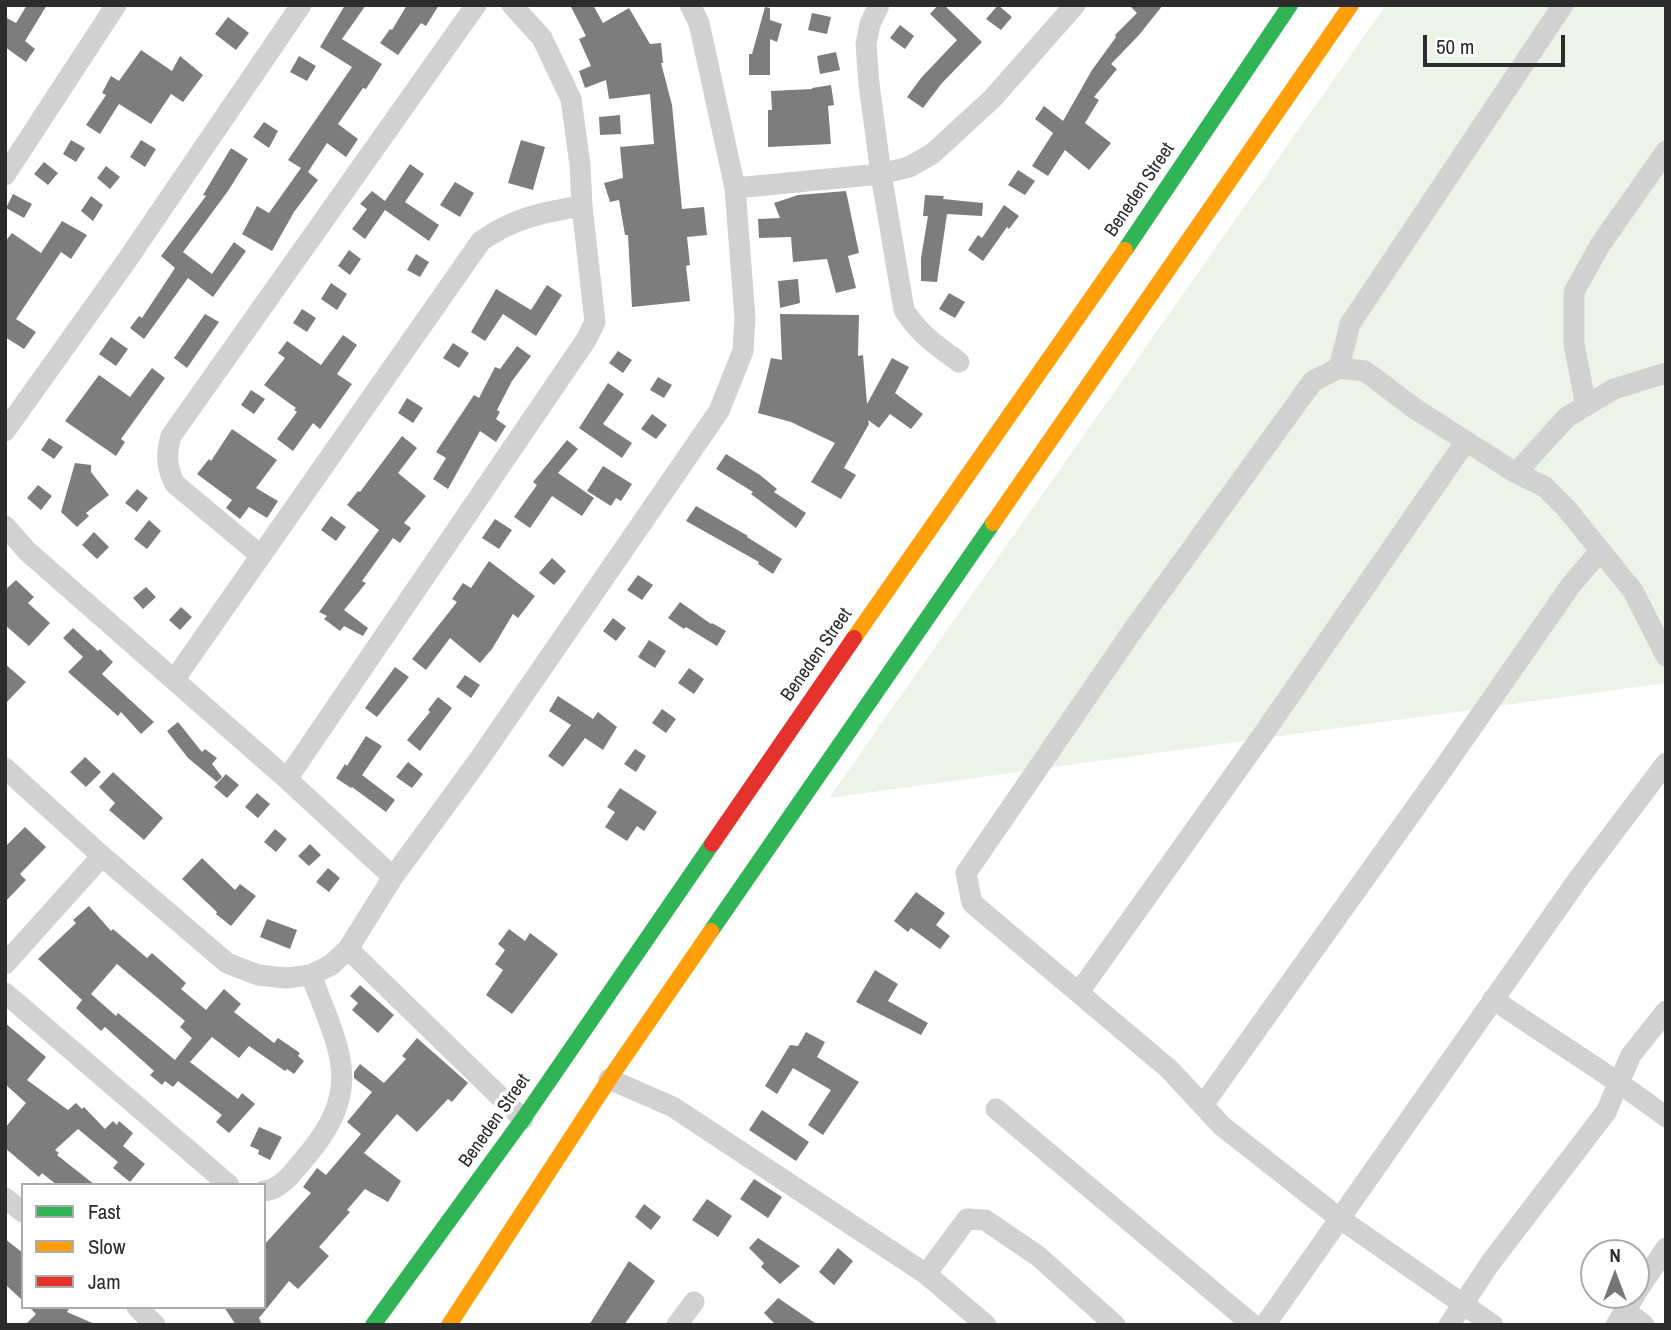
<!DOCTYPE html>
<style>
body{margin:0}
#map{position:relative;width:1671px;height:1330px;overflow:hidden;background:#fff;font-family:"Archivo Narrow",sans-serif}
canvas{display:block}
.frame{position:absolute;inset:0;border:7px solid #2c2c2c;pointer-events:none}
.legend{position:absolute;left:21px;top:1183px;width:245px;height:126px;box-sizing:border-box;background:#fff;border:2px solid #ababab;margin:0;padding:9px 12px;list-style:none;font-size:21px;color:#2c2c2c}
.legend li{display:flex;align-items:center;gap:14px;height:35px}
.legend b{width:35px;border:2px solid #ababab}
.north{position:absolute;left:1580px;top:1239px;width:70px;height:70px;box-sizing:border-box;background:#fff;border:2px solid #ababab;border-radius:50%;rotate:0deg;font-size:19px;font-weight:700;line-height:28px;text-align:center;color:#2c2c2c}
.north::after{content:'';display:block;margin:auto;width:24px;height:32px;background:#767676;clip-path:polygon(50% 0,100% 100%,50% 72%,0 100%)}
.scale{position:absolute;left:1423px;top:35px;width:142px;height:32px;box-sizing:border-box;border:4px solid #2c2c2c;border-top:0;padding-left:9px;font-size:21px;line-height:24px;white-space:nowrap;color:#2c2c2c;-webkit-text-stroke:5px #fff;paint-order:stroke}
</style>
<div id="map">
<canvas width="1671" height="1330"></canvas>
<div class="frame"></div>
<ul class="legend">
<li><b style="height:9px;background:#30b455"></b>Fast</li>
<li><b style="height:9px;background:#ff9f0a"></b>Slow</li>
<li><b style="height:9px;background:#e5322d"></b>Jam</li>
</ul>
<div class="north">N</div>
<div class="scale">50 m</div>
</div>
<script>
const context = document.querySelector('canvas').getContext('2d');
context.lineJoin = 'round';
function paint(path, color) {
  context.fillStyle = color;
  context.fill(path, 'evenodd');
}
function stroke(path, color, width, dash) {
  context.strokeStyle = color;
  context.lineWidth = width;
  context.lineCap = dash ? 'butt' : 'round';
  context.setLineDash(dash || []);
  context.stroke(path);
}
function label(font, color, halo, rows, align = 'center') {
  context.font = font + ' "Archivo Narrow",sans-serif';
  context.lineWidth = 7;
  context.setLineDash([]);
  context.textBaseline = 'middle';
  context.strokeStyle = halo;
  context.fillStyle = color;
  for (const [text, x, y, turn = 0] of rows) {
    context.save();
    context.translate(x, y);
    context.rotate((+turn || 0) * Math.PI / 180);
    context.textAlign = isNaN(turn) ? turn : align;
    if (halo) context.strokeText(text, 0, 0);
    context.fillText(text, 0, 0);
    context.restore();
  }
}
paint(new Path2D(`
 M1386 5H1666V683L829 798Z`), '#eef3ea');
paint(new Path2D(`
 M27 5H47L25 41 35 49 26 62 5 47V17L16 23Z
 M345 5H366L342 39 382 64 366 89 363 88 338 124 358 139 346 157 327 143 308 172 318 180 294 212 272 251 242 234 257 206 269 213 301 168 288 160 352 67 320 47Z
 M407 5H439L426 26 421 23 398 55 380 43 390 29 392 30Z
 M570 5H593L603 23 629 8 650 44 661 43 663 63H661L672 105 682 209 704 207 707 235 687 237 690 265 686 266 690 301 632 307 628 235H625L619 200 610 202 604 183 623 178 620 147 654 144 650 94 609 99 606 80 585 88 579 71 591 66 579 39 586 36Z
 M938 5H944L982 42 942 83 923 108 907 97 921 78 957 40 930 14Z
 M998 5 1012 17 1001 30 986 19Z
 M1129 5H1163L1139 35 1111 64 1117 69 1094 97 1099 100 1085 123 1111 143 1089 170 1065 150 1048 176 1032 166 1053 133 1035 119 1044 106 1063 121 1092 70 1116 37 1115 35 1137 13Z
 M765 7 770 8V20L782 24 777 42 770 39V75H749V54H752Z
 M812 13 831 17 827 34 808 30Z
 M228 17 249 33 236 50 215 34Z
 M900 25 914 36 905 49 890 38Z
 M141 50 172 71 180 56 203 75 183 102 171 94 151 124 119 104 100 134 86 125 106 95 102 93 111 76 119 81Z
 M836 52 840 70 820 74 817 56Z
 M299 56 316 66 307 81 290 72Z
 M831 85 834 105 828 106 831 144 768 147V110H772L771 91 812 89V88Z
 M620 115 621 134 600 135 599 117Z
 M264 122 278 131 269 148 253 137Z
 M71 140 85 148 76 162 63 154Z
 M141 140 156 149 145 167 130 157Z
 M521 140 545 147 533 190 508 183Z
 M231 148 248 159 228 191 183 252 212 274 234 242 246 251 213 297 188 278 144 339 130 328 139 316 142 318 175 268 161 256 206 196 203 195Z
 M44 162 58 173 48 185 34 174Z
 M410 164 424 174 405 202 439 225 429 241 385 210 365 239 352 229 367 209 360 204 372 191 385 201Z
 M106 166 120 177 110 189 97 178Z
 M1018 170 1035 181 1025 195 1008 185Z
 M455 182 474 193 460 217 440 205Z
 M846 191 859 253 848 256 856 288 836 293 827 259 793 262 791 237 759 238 758 219 780 218 774 203 798 195Z
 M13 194 32 204 24 218 6 208Z
 M925 195 944 196 943 199 983 203 982 216 947 214 937 282 921 281V258L928 216H923Z
 M91 196 103 205 93 221 81 211Z
 M1004 205 1019 216 1009 229 1007 227 983 261 968 250 978 235 982 238Z
 M62 221 87 235 71 259 61 252 16 319 36 332 24 349 5 337V242L12 233 41 253Z
 M349 250 361 259 350 275 338 266Z
 M416 254 429 262 420 277 407 270Z
 M798 279 800 303 780 308 778 281Z
 M331 283 347 294 337 310 321 299Z
 M547 285 562 295 536 336 503 314 485 341 471 332 496 289 531 310Z
 M949 293 965 302 955 318 939 309Z
 M302 309 316 318 307 332 293 323Z
 M205 314 219 322 187 368 174 358Z
 M780 314 859 315 858 356 863 355 867 404 892 358 909 367 895 393 923 414 911 429 890 414 879 428 868 420 869 424 844 468 856 475 841 499 811 482 835 443 791 422 758 413 771 358 782 360Z
 M343 335 357 345 337 374 352 384 320 429 313 423 293 451 277 439 297 412 294 410 296 408 264 385 285 358 278 353 287 341 321 365Z
 M111 337 128 349 116 366 99 354Z
 M453 343 469 353 459 368 443 358Z
 M517 346 531 356 512 381 497 410 500 412 496 419 506 426 496 442 480 431 448 489 433 479 446 458 436 452 474 395 479 398 495 367 500 369Z
 M618 351 632 360 623 373 609 363Z
 M152 368 165 378 121 439 125 442 116 456 65 421 99 375 130 397Z
 M658 377 672 385 664 398 650 390Z
 M608 383 624 394 603 424 632 443 622 458 579 428Z
 M251 390 265 399 254 414 241 405Z
 M407 398 423 408 413 423 398 413Z
 M652 414 667 425 656 439 641 429Z
 M232 429 277 460 256 488 278 501 267 518 249 507 240 519 226 508 232 500 197 474 209 459 211 461Z
 M402 436 417 448 398 473 426 496 404 523 411 528 400 543 393 538 362 581 366 583 344 610 368 628 363 636 344 626 340 631 324 619 327 616 319 612 379 530 347 505 358 491 360 492Z
 M49 438 63 447 54 459 41 450Z
 M567 440 578 449 558 473 594 498 582 516 552 496 530 528 514 517 537 485 533 482Z
 M726 454 760 475 777 489 774 492 806 513 796 528 751 494 753 492 716 469Z
 M75 463 91 465V472L109 495 86 513 89 516 77 527 61 512Z
 M603 466 632 484 621 501 616 498 611 506 587 491Z
 M38 485 52 496 41 510 27 498Z
 M137 489 148 498 137 512 125 503Z
 M696 506 748 536 747 537 782 559 773 574 758 564 759 562 686 521Z
 M331 516 346 527 336 541 321 530Z
 M495 519 512 530 499 549 482 538Z
 M149 520 161 531 147 549 134 539Z
 M94 532 109 547 97 559 82 545Z
 M552 558 566 571 554 585 539 573Z
 M489 561 535 596 518 618 513 614 492 649 480 663 450 638 426 670 412 659 457 602 452 599 463 583 471 588Z
 M638 575 653 585 642 600 627 590Z
 M16 580 34 597 28 603 50 623 29 646 5 625V590Z
 M146 587 156 597 143 609 133 598Z
 M680 602 711 624 712 623 726 631 717 646 686 627 684 629 668 618Z
 M181 607 192 617 180 630 169 620Z
 M613 618 626 628 616 641 603 631Z
 M73 628 98 651 100 649 113 662 102 674 154 722 141 734 121 712 118 716 68 672 83 657 63 638Z
 M649 640 666 651 655 668 638 657Z
 M5 664 26 682 5 704Z
 M395 667 409 677 377 717 365 708Z
 M689 668 704 679 694 694 678 683Z
 M465 675 480 685 471 698 456 687Z
 M558 696 593 719 598 712 617 727 603 750 585 738 563 767 548 756 571 725 549 711Z
 M438 697 452 708 420 751 407 740 430 712 428 710Z
 M662 709 676 719 666 733 652 723Z
 M178 722 202 752 205 749 217 758 212 764 222 777 217 782 188 758 167 731Z
 M366 736 382 746 362 775 395 800 386 812 352 787 351 788 336 778 345 764 347 766Z
 M635 749 646 756 636 772 624 764Z
 M85 757 101 772 86 787 70 772Z
 M408 762 423 774 412 788 396 777Z
 M113 772 163 818 144 840 109 810 115 803 99 787Z
 M226 774 239 785 227 798 214 787Z
 M620 788 657 812 644 831 637 826 627 841 605 827 615 812 607 807Z
 M257 793 270 804 258 818 245 807Z
 M25 827 46 847 20 874 26 880 5 902V847Z
 M275 829 287 839 276 852 264 842Z
 M310 844 321 855 309 866 298 856Z
 M202 858 235 890 240 884 256 896 231 926 216 914 217 912 182 879Z
 M328 868 340 878 329 892 316 882Z
 M916 892 945 913 936 925 950 936 940 949 911 928 908 932 894 921Z
 M89 906 111 931 113 929 147 958 152 953 186 983 181 989 206 1010 224 989 241 1004 234 1012 274 1043 278 1038 300 1053 298 1056 304 1061 294 1074 287 1069 285 1071 249 1046 239 1058 212 1037 190 1062 238 1099 242 1093 255 1104 229 1133 216 1122 222 1115 178 1081 173 1087 165 1081 162 1085 150 1075 154 1071 105 1027 101 1031 76 1008 82 1000 38 959 76 923 73 920ZM117 964 185 1021 180 1027 192 1038 175 1060 118 1013 116 1016 91 994Z
 M267 919 297 930 290 949 260 937Z
 M509 929 525 941 530 933 558 954 512 1014 486 995 503 970 495 964 505 950 498 944Z
 M875 970 898 984 888 1001 928 1023 921 1035 856 1002Z
 M360 985 394 1015 378 1033 352 1010 358 1003 350 996Z
 M5 1023 46 1057 27 1080 68 1110 76 1103 82 1109 84 1107 105 1129 113 1121 117 1125 119 1121 133 1133 123 1146 145 1164 130 1182 113 1168 118 1162 78 1129 55 1150 59 1153 57 1155 95 1185H57L42 1173 39 1177 5 1148V1128L26 1103 5 1084Z
 M806 1032 825 1042 817 1057 859 1082 823 1135 808 1125 831 1090 793 1068 777 1094 765 1086 790 1045 798 1046Z
 M417 1038 468 1083 452 1102 448 1099 417 1132 397 1114 364 1153 401 1181 388 1202 365 1189 347 1210 350 1212 319 1247 329 1256 298 1289 289 1281 259 1318 262 1325H236L224 1307H264V1245L311 1193 303 1187 317 1168 326 1175 361 1134 347 1122 372 1092 354 1078V1072L360 1064 384 1083 406 1059 402 1056Z
 M762 1110 809 1142 796 1161 749 1130Z
 M259 1127 282 1137 270 1160 258 1154 259 1150 250 1146Z
 M754 1179 782 1197 768 1218 740 1199Z
 M707 1199 732 1216 718 1237 692 1220Z
 M644 1204 661 1217 651 1230 635 1217Z
 M758 1238 800 1266 780 1284 761 1267 764 1263 749 1248Z
 M5 1239 23 1253V1301L5 1284Z
 M838 1248 853 1261 834 1285 819 1272Z
 M629 1261 655 1281 624 1325H589Z
 M778 1298 818 1325H776L764 1313Z
 M29 1307H70L67 1312 97 1325H25L36 1314Z`), '#7d7d7d');
stroke(new Path2D(`
 M879 5 870 24 866 44 869 84 881 174 904 310C919 334 937 346 959 362
 M5 175 116 5
 M735 188 881 174 909 167 932 154 992 99 1075 5
 M1339 368 1350 324 1563 5
 M1586 406 1574 344V292L1600 245 1666 151
 M5 431 125 263 301 5
 M1516 473 1567 417 1614 389 1666 373
 M5 526 27 551 287 779 393 877
 M260 555 175 484C166 467 166 454 171 436L476 5
 M174 680 481 241C514 218 543 212 582 206
 M5 768 102 856 227 963 258 975 286 978 311 975 331 965 348 949 393 877 478 761 719 411 743 351 745 318 735 188 699 23 690 5
 M287 779 586 340 595 322 582 206 580 165 571 99 542 38 512 5
 M348 949 523 1119
 M5 964 102 856
 M1079 992 1266 730 1466 441
 M5 993 229 1185
 M1493 999C1550 1039 1610 1074 1666 1117
 M609 1079 673 1107 926 1274 986 1325
 M1203 1105 1443 769 1571 585 1600 551
 M996 1109 1253 1325
 M264 1191C282 1189 294 1171 305 1158 365 1088 340 1052 311 975
 M5 1198 23 1212
 M926 1274 967 1219 985 1220 1038 1256 1115 1325
 M1636 1293 1666 1248
 M137 1307 155 1325
 M1625 1310 1644 1325
 M677 1325 694 1302
 M1265 1325 1579 878 1666 763
 M1449 1325 1491 1262 1606 1112 1631 1055 1666 1011
 M1493 1325 1339 1218 1222 1126 1169 1069 972 903 966 873 1133 630 1313 381 1339 368 1365 371 1414 408 1516 473 1545 487 1566 508 1633 591 1666 656
 M1616 1325 1635 1295`), '#d1d1d1', 21);
stroke(new Path2D(`
 M1125 250 1290 5
 M711 931 993 523
 M373 1325 523 1119 712 844`), '#30b455', 16);
stroke(new Path2D(`
 M993 523 1351 5
 M854 638 1125 250
 M449 1325 614 1072 711 931`), '#ff9f0a', 16);
stroke(new Path2D(`
 M712 844 854 638`), '#e5322d', 16);
label('19px', '#2c2c2c', '#fff', [
 ["Beneden Street",1140,190,-56],
 ["Beneden Street",817,655,-55],
 ["Beneden Street",495,1121,-55]
]);
</script>
